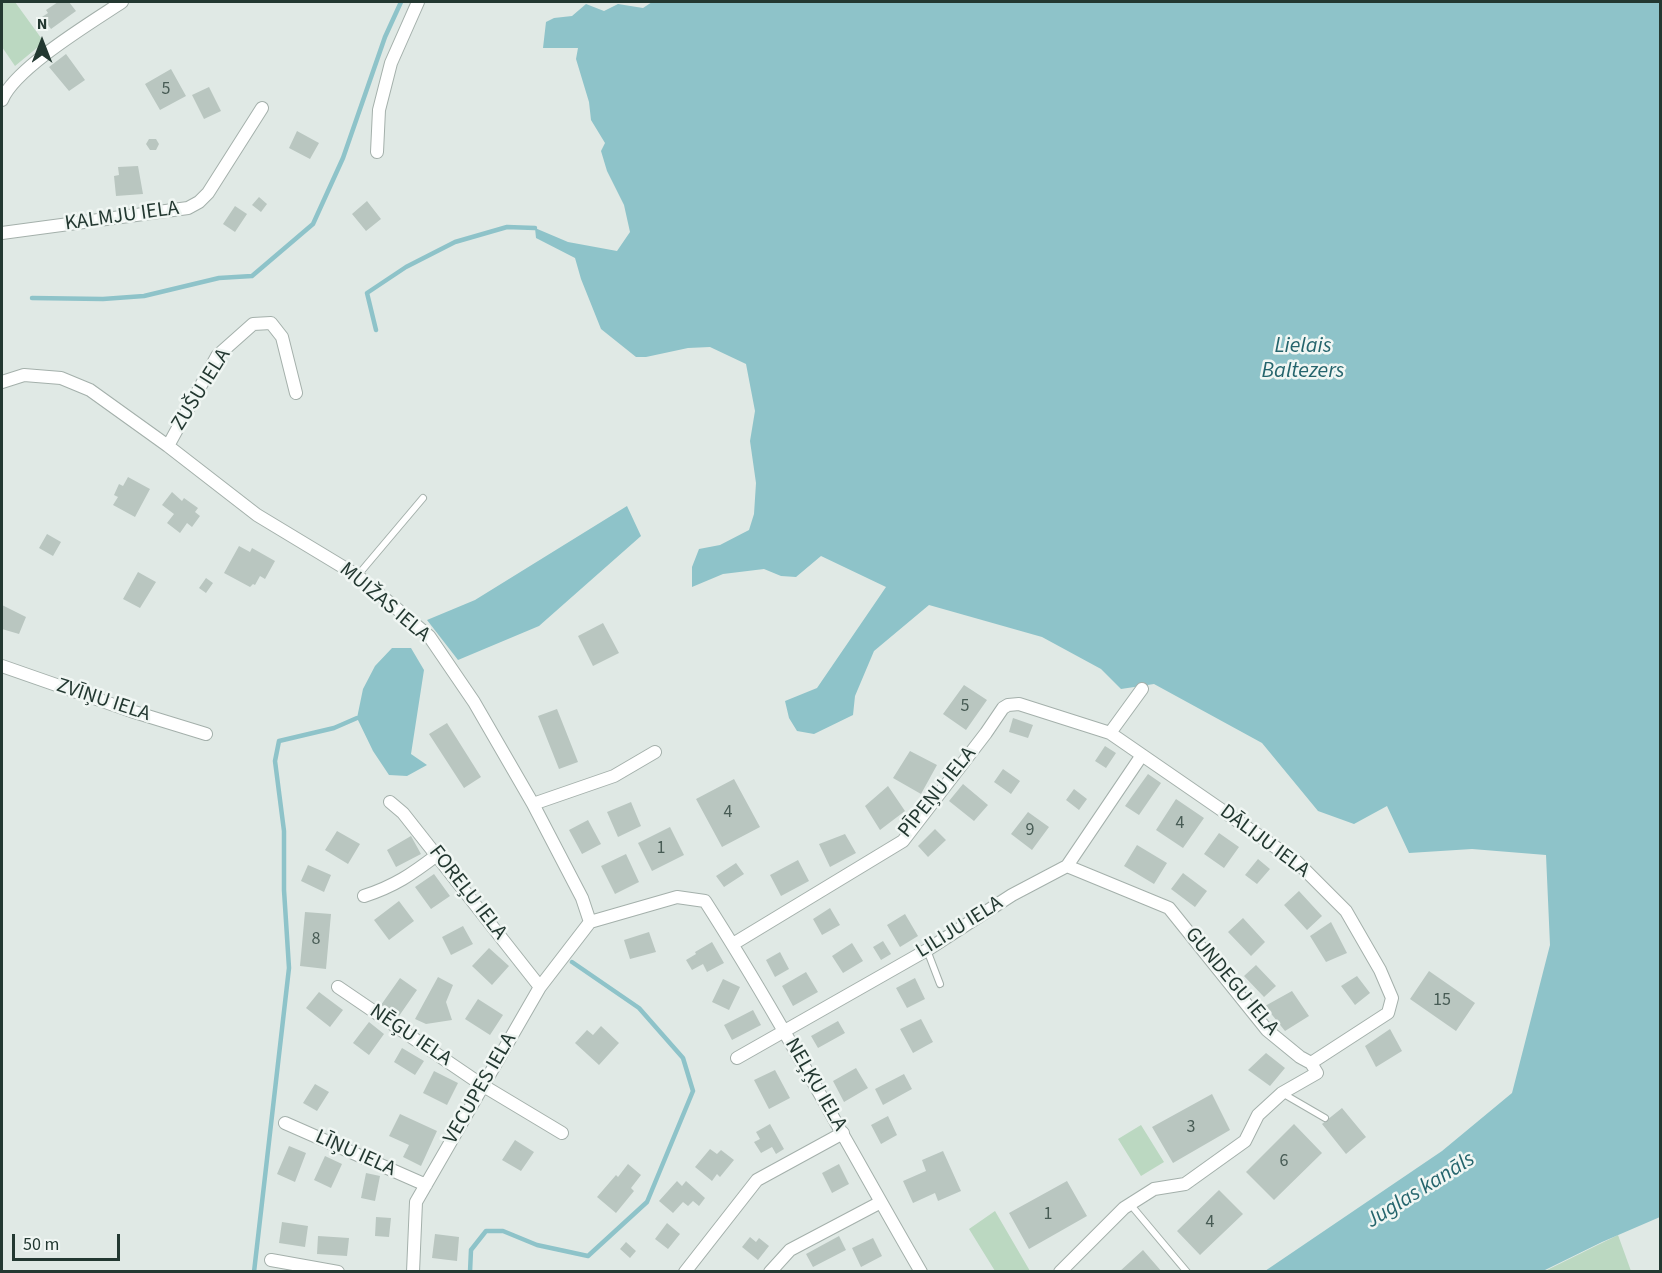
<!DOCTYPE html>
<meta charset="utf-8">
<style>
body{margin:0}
#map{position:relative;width:1662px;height:1273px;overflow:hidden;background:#e0e9e5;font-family:"Source Sans 3",sans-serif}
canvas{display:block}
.frame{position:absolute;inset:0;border:3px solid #233831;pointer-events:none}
.north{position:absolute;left:12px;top:12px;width:60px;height:60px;-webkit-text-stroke:4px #f0f6f3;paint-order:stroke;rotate:0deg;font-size:16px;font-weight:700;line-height:24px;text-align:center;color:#233831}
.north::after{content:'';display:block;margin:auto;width:21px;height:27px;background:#233831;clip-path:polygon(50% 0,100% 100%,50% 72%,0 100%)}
.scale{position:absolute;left:12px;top:1234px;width:108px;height:27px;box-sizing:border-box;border:3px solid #233831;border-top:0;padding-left:8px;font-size:18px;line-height:21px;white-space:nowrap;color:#233831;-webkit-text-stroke:4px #f0f6f3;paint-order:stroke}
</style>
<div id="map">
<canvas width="1662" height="1273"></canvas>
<div class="frame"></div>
<div class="north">N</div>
<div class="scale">50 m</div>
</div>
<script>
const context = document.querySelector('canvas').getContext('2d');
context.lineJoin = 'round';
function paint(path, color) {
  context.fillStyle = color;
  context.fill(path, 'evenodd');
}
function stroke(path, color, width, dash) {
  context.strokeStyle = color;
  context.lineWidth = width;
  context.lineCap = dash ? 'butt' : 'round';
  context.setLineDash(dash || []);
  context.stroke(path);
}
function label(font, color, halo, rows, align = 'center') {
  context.font = font + ' "Source Sans 3",sans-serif';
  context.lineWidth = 5;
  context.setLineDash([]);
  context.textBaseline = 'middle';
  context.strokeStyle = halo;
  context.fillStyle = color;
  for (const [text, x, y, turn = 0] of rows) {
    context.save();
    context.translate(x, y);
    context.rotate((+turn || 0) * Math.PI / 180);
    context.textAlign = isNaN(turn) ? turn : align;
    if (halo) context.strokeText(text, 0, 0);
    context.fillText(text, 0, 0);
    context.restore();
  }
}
paint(new Path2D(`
 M2 2H15L44 42 15 66 2 47Z
 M1141 1125 1164 1162 1141 1176 1118 1139Z
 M995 1211 1030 1271H995L969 1229Z
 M1618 1235 1631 1271 1543 1272Z`), '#bbd8c1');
paint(new Path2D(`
 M652 2H1660V1217L1602 1242 1543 1271H1265L1442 1151 1512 1093 1550 945 1546 855 1472 849 1409 853 1387 806 1354 824 1318 811 1262 743 1154 684 1121 689 1101 669 1042 637 929 605 874 651 855 696 853 715 814 734 797 731 789 718 785 701 817 688 886 587 821 556 796 577 781 576 764 569 723 574 692 587V567L699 549 720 545 749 530 754 514 756 483 750 441 755 411 746 364 710 347 688 348 646 357H636L601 329 581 279 575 258 536 238 535 228 568 242 617 251 630 232 624 205 607 171 601 151 605 143 591 120 589 102 576 59 578 48H543L546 22 554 18 572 16 586 4 604 11 618 4 643 8Z
 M627 506 641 536 539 626 458 660 427 620 475 600Z
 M392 648H411L424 670 411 754 427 765 407 776 389 775 373 751 357 718 363 689 375 666Z`), '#8ec3c9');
stroke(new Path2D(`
 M32 298 103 299 144 296 219 278 252 276 313 224 343 158 385 37 401 2
 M376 330 367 293 406 267 455 242 507 227 535 228
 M254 1272 289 968 284 890V831L275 761 279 741 334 728 357 718
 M470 1272 471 1250 486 1231H503L537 1245 588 1256 647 1202 693 1091 683 1058 639 1008 572 962`), '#8ec3c9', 4.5);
paint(new Path2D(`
 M58 2H69L76 11 51 29 42 17 48 13 46 10Z
 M66 54 85 80 69 91 49 67Z
 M171 69 186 96 160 110 145 84Z
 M209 87 221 111 204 119 192 95Z
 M297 131 319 143 310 159 289 148Z
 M149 139H156L159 144 156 150H150L146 144Z
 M138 166 143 194 116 196 114 176 119 175 118 167Z
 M259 197 267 204 261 212 252 205Z
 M367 201 381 219 366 231 352 214Z
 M235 206 247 214 235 232 223 224Z
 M128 477 150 489 135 517 113 505 118 497 114 495 119 484 123 486Z
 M172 492 182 501 184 498 198 508 195 512 200 516 192 527 187 523 180 533 167 523 174 514 162 505Z
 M47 534 61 542 53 556 39 548Z
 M239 546 250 552 252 548 275 561 265 579 260 576 255 585 253 584 250 587 224 573Z
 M138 572 156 582 140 608 123 599Z
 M206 578 213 583 206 593 199 588Z
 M2 605 26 617 19 634 2 629Z
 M603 623 619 653 593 666 578 636Z
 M964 685 987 700 966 730 943 714Z
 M557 709 578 762 559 769 538 716Z
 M1013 718 1033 725 1028 738 1009 732Z
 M447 723 481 777 464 788 429 734Z
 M1105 746 1116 753 1106 768 1095 761Z
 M910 751 937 765 921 794 893 778Z
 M1003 769 1020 781 1011 794 994 782Z
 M1148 774 1161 783 1139 815 1125 806Z
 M734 779 760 827 722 847 696 799Z
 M963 784 988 805 974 821 949 801Z
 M888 786 905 811 880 830 865 806Z
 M1074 789 1087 799 1079 810 1066 800Z
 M1176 799 1204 818 1183 848 1156 830Z
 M631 802 641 826 618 837 607 812Z
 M1028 812 1049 827 1032 850 1011 834Z
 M588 820 601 844 582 854 569 830Z
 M670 827 684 855 652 871 638 843Z
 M935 829 946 840 928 857 918 846Z
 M337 831 360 844 348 864 325 850Z
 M1219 833 1239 847 1224 868 1204 854Z
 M845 834 856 853 830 867 819 844Z
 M411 836 421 854 396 867 387 850Z
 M1137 845 1167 863 1154 884 1124 866Z
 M626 854 639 882 615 894 601 866Z
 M1258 859 1270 869 1257 884 1245 875Z
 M798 860 809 881 781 896 770 875Z
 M736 863 744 874 724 887 716 876Z
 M308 865 331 875 324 892 301 881Z
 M1183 873 1207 891 1195 907 1171 889Z
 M434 874 450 896 431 909 415 887Z
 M1299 891 1322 916 1307 930 1284 905Z
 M399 901 414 921 389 940 374 920Z
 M830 908 840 925 822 935 813 919Z
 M305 912 331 914 326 969 300 966Z
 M905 914 918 936 900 947 887 925Z
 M1243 918 1265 942 1251 956 1228 932Z
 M1331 922 1347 953 1326 962 1310 936Z
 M463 926 473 944 451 955 442 937Z
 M649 932 656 952 630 959 624 940Z
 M883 941 891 954 881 960 873 947Z
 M712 942 724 963 707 972 703 964 692 970 686 960 696 954 695 952Z
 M852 943 863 961 843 973 832 956Z
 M489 948 509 966 492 985 472 966Z
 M780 952 789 969 775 977 766 960Z
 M1256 965 1276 986 1264 997 1244 976Z
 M1429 971 1475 1003 1456 1031 1410 999Z
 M806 972 818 992 793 1006 782 986Z
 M1357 976 1370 993 1355 1005 1341 986Z
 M438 977 453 985 446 1002 452 1020 426 1024 415 1019Z
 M400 978 417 990 399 1016 381 1005Z
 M915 978 925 999 907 1008 896 988Z
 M723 979 740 987 729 1010 712 1002Z
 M1292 991 1309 1016 1285 1031 1265 1006Z
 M319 992 343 1010 330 1027 306 1008Z
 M478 999 503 1015 490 1035 465 1019Z
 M753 1010 761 1025 732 1040 724 1025Z
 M921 1019 933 1042 913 1053 900 1029Z
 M838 1021 845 1033 818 1048 811 1036Z
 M369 1022 384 1034 369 1055 353 1043Z
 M601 1026 619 1043 599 1065 575 1043 587 1030 593 1035Z
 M1390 1029 1402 1051 1376 1067 1365 1046Z
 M402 1048 424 1061 415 1075 394 1062Z
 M1266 1053 1285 1068 1270 1086 1248 1070Z
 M856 1068 868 1088 844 1102 833 1081Z
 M775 1070 790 1098 769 1109 754 1080Z
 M434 1071 458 1083 447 1105 423 1093Z
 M904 1074 912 1089 883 1105 875 1089Z
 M315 1084 329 1092 317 1111 303 1103Z
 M1212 1094 1230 1130 1173 1163 1152 1127Z
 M1342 1108 1366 1137 1346 1154 1322 1124Z
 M400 1114 437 1131 421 1166 403 1157 409 1145 389 1136Z
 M888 1116 897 1135 881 1144 871 1125Z
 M770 1124 784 1149 776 1154 772 1147 761 1153 754 1142 760 1139 756 1132Z
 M1294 1124 1322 1153 1274 1200 1246 1172Z
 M515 1140 534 1152 521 1171 502 1160Z
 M289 1146 306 1153 295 1182 277 1174Z
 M710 1149 717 1154 721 1150 734 1160 720 1177 717 1174 712 1181 695 1167Z
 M943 1151 961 1191 938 1201 935 1193 913 1203 903 1181 926 1171 922 1160Z
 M325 1156 342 1164 331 1188 314 1180Z
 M628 1164 641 1175 631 1188 634 1191 616 1213 597 1197 616 1175 618 1177Z
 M839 1164 849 1184 832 1193 822 1173Z
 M366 1173 380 1176 375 1201 361 1198Z
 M677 1181 682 1186 686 1181 705 1198 699 1206 693 1201 688 1206 683 1202 673 1213 659 1201Z
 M1067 1181 1087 1216 1029 1249 1009 1213Z
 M1219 1190 1243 1214 1200 1255 1177 1231Z
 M376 1217 391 1218 389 1237 375 1236Z
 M282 1222 308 1226 305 1247 279 1243Z
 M667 1223 680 1234 668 1249 655 1239Z
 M435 1234 459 1237 457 1261 432 1258Z
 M318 1236 349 1238 347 1256 317 1254Z
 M839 1236 846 1250 813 1267 806 1254Z
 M750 1237 756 1242 759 1238 769 1246 758 1260 742 1247Z
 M873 1238 882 1256 861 1267 852 1248Z
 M626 1242 636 1251 630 1258 620 1249Z
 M1143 1250 1162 1272H1119Z`), '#b9c6c0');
const service = new Path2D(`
 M358 575 423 498
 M927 950 940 984
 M1282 1093 1325 1118
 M1130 1204 1187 1272`);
const minor = new Path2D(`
 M2 100C15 68 92 22 122 2
 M377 152 379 110 391 63 418 2
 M2 233 188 208 199 202 208 193 262 108
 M2 382 24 375 61 378 90 390 168 446 257 515 358 576 429 636 474 702 533 804 582 898 590 922
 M168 446 217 356 253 324 271 323 282 337 296 393
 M2 666 131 711 206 734
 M1110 733 1142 689
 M390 802 403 813 540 987
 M533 804 614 776 655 752
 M364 896C395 886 412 874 437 855
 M590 922 677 897 705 901C782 1021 849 1148 921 1272
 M733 944 903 841 986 733 1003 708 1008 705 1019 704 1110 733 1297 862 1346 911 1380 970 1392 998 1388 1013 1311 1063 1300 1057 1267 1030 1169 908 1067 866
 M338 987 482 1085 562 1133
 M737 1058 927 950 1012 895 1067 866 1142 755
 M285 1123 426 1185
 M271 1260 338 1272
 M413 1272 416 1202 540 987 590 922
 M685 1272 757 1180 843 1133
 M770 1272 790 1250 881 1202
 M1060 1272 1124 1208 1154 1189 1185 1184 1245 1141 1258 1115 1282 1093 1317 1073 1311 1063`);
stroke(service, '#a4b0ab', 8);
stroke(minor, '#a4b0ab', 14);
stroke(service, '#fff', 6);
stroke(minor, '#fff', 12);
label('18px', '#485c55', null, [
 ["5",166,90],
 ["5",965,707],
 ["4",728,813],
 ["4",1180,824],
 ["9",1030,831],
 ["1",661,849],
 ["8",316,940],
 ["15",1442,1001],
 ["3",1191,1128],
 ["6",1284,1162],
 ["1",1048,1215],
 ["4",1210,1223]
]);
label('21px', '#233831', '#f0f6f3', [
 ["KALMJU IELA",122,217,-8],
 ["ZUŠU IELA",202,390,-58],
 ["MUIŽAS IELA",384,603,40],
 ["ZVĪŅU IELA",103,701,18],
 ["PĪPEŅU IELA",938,793,-51],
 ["DĀLIJU IELA",1264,842,37],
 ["FOREĻU IELA",467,893,52],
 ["LILIJU IELA",960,928,-32],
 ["GUNDEGU IELA",1231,982,50],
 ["NĒĢU IELA",410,1036,34],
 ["NEĻĶU IELA",815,1085,60],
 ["VECUPES IELA",481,1089,-60],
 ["LĪŅU IELA",355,1154,24]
]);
label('italic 22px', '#24646c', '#f0f6f3', [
 ["Lielais",1303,347],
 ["Baltezers",1303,372],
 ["Juglas kanāls",1421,1191,-32]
]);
</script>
